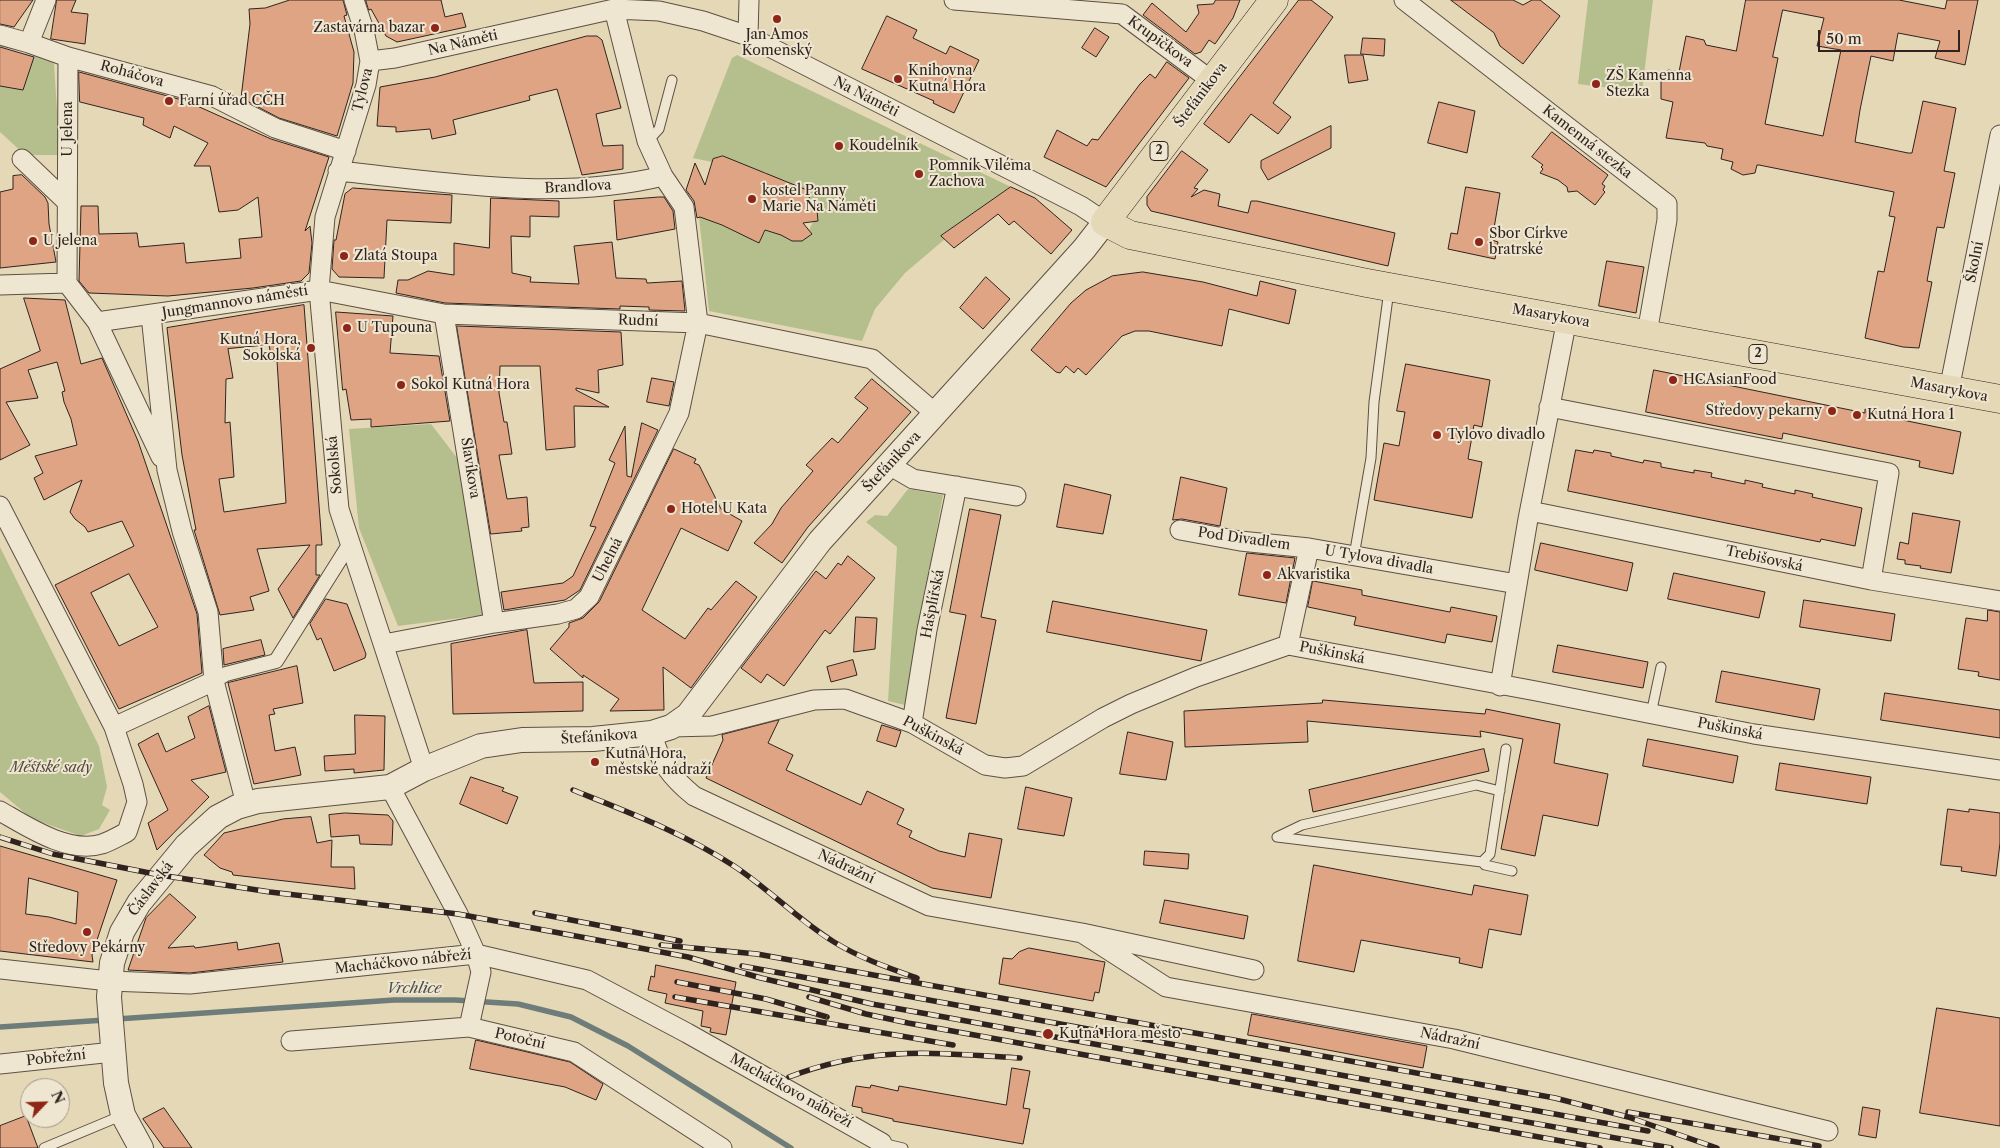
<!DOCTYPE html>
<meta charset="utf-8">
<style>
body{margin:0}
#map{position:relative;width:2000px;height:1148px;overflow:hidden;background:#e5d8b7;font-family:"Libre Caslon Text",serif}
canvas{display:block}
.north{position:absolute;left:20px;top:1078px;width:50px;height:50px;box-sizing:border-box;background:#eee6d0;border:1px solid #a29889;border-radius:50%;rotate:66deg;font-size:14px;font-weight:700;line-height:20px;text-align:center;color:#30231f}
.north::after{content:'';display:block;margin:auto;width:18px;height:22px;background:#8f2418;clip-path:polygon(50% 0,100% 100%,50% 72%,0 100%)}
.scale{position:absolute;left:1818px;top:30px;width:142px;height:22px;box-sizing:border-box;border:2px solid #30231f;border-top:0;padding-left:6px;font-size:15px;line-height:18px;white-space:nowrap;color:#30231f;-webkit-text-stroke:4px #eee6d0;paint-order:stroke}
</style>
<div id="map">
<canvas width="2000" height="1148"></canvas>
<div class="north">N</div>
<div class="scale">50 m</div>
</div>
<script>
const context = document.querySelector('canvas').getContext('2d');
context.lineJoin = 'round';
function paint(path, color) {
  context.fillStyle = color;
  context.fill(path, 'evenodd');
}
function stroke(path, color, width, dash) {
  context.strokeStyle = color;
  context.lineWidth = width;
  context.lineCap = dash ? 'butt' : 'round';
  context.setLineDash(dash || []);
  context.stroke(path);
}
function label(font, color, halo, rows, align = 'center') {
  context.font = font + ' "Libre Caslon Text",serif';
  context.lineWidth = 4;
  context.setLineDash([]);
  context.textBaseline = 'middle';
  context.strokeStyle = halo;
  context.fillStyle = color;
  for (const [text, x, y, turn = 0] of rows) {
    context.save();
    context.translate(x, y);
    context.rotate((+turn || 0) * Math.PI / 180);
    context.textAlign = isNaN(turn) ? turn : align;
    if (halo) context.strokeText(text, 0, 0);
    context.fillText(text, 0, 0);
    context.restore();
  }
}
paint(new Path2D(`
 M1588 0H1653L1642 92 1578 84Z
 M35 54 50 58 54 64 60 155H25L0 132V86L23 90Z
 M737 55 1011 187 942 235 945 239 905 273 875 309 862 341 709 311 699 217 706 214 718 224 722 221 759 243 768 226 810 235 812 234 809 230 813 222 818 221 813 207 805 194 808 192 807 190 804 191 796 189 797 186 795 185 793 187 784 184 785 180H782L781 183 766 177 767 173 764 172 763 176 754 173 756 169 753 168 751 172 744 164 723 161 722 156 718 157 720 161 712 162 693 158 732 58Z
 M431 424 461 463 484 615 398 626 359 528 349 429Z
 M908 489 943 495 905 705 888 701 897 547 866 522 875 515 887 516Z
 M0 547 99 746 107 787 102 805 110 810 99 829 81 836 32 819 0 792Z`), '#b5bf8e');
stroke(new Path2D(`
 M117 1019 394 1000H455L518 1004 571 1017 628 1046 791 1148
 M0 1027 105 1020`), '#6e7d79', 5.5);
const building = new Path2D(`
 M0 0H33L14 27 0 24Z
 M57 0H76L71 12 88 14 85 44 51 39Z
 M290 0H343L347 15 344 16 354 52 353 83 337 136 279 118 241 98 250 24 249 9 265 8Z
 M366 0H441L445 17 462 13 466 27 397 42 386 36 371 9 369 10Z
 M1216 0H1240L1233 18 1215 44 1209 40 1201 52 1195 54 1143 15 1152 3 1186 32 1199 13 1197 5 1213 4Z
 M1299 0H1311L1333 17 1273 103 1291 117 1278 134 1251 114 1229 143 1204 124Z
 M1451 0H1513L1523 5 1532 0H1540L1560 16 1523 64 1500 46 1494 33Z
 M1746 0H1899L1945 9 1947 0H1978L1965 65 1935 58 1940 41 1898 33 1893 61 1871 56 1860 110 1855 142 1908 153H1912L1923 101 1956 108 1944 171 1955 173 1944 228 1937 227 1927 281 1932 282 1919 348 1903 347 1865 338 1878 271 1884 272 1895 217 1889 216 1894 192 1759 165H1757L1755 173 1743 175 1731 169 1733 162 1721 159 1723 149 1707 146 1705 143 1666 138 1673 102 1661 99V82L1668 70 1679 72 1686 36 1704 40 1706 45 1736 51ZM1783 10 1824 18 1817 46 1841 50 1823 136 1765 124 1778 58 1773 57Z
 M887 16 917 30 913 38 946 54 950 46 979 60 954 113 933 103 934 101 862 69Z
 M1095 28 1109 37 1096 57 1082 48Z
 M587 36H597L602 40 615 86 621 108 596 114 603 146 623 145V169L582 175 557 89 529 96 530 100 453 120 456 134 432 139 430 129 396 132V127L377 126 380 87 435 77Z
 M1363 38 1385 39 1384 56 1361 54Z
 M0 47 34 57 23 90 0 86Z
 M1345 55H1363L1368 80 1349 83Z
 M1167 62 1189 78 1106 187 1044 157 1057 130 1087 146 1092 139 1098 140 1140 84 1150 74 1155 78Z
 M79 72 186 101 271 139 329 157 305 231 310 226 312 243 309 273 301 281 253 288 168 296 89 293 79 281 81 206H98L99 234 137 233 139 247 184 243 186 263 241 258 239 239 262 237 258 197 238 210 219 212 210 166H194L208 143 174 126 170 138 143 125 144 118 80 102Z
 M1439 102 1475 111 1467 153 1428 143Z
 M1331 126V148L1268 180 1261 168V161Z
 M1552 132 1608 175 1602 184 1605 186 1603 190 1605 192 1595 205 1577 191 1568 192 1567 187 1558 180 1540 173 1543 169 1541 167 1543 165 1532 157Z
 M1182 151 1208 170 1194 188 1198 189 1191 197 1204 190 1220 194 1218 206 1248 213 1251 201H1257L1395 233 1388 266 1151 211 1147 205V197Z
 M723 156 807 190 812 206 817 210 818 221 803 223 812 234 802 241H792L781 235 765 230 759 243 722 225 700 217 697 218 694 201 686 190 695 163 705 185 713 159Z
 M22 175 45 197 48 203 49 224 56 262 0 268V192L13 189V176Z
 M1011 187 1035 198 1072 230 1051 254 1014 221 1009 225 998 214 954 248 941 236Z
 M1466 187 1500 193 1492 240 1498 242 1495 259 1448 249 1451 233 1457 234Z
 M353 188 452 195 451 223 387 220 384 278 339 277 332 269 334 240H336L345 194Z
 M659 197H664L673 211 675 229 617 240 614 201Z
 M491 198 559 201V217L530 216V237L511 236 512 273 531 277 530 282 579 284 574 246 612 242 616 278 646 279 647 283 682 281 685 311 649 310V307L620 306V309L445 303 396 293 398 280H408L428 271 454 275V243L489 248Z
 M1607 261 1644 267 1636 313 1599 306Z
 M1143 272 1203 282 1257 296 1260 281 1296 290 1289 324 1229 309 1222 346 1149 331H1135L1122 336 1086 375 1078 368 1074 373 1066 366 1060 373 1056 372 1031 350 1071 303 1086 290 1112 276Z
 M986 277 1010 299 983 329 960 308Z
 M24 298 65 300 81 364 102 358 138 441 197 614 202 673 119 709 55 585 134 546 122 521 88 532 85 527 75 519 70 512 82 480 44 500 34 478 43 473 35 456 77 445 71 419 64 402 62 392 65 391 57 362 28 370 38 398 6 402 30 445 0 460V369L40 351ZM129 574 158 627 119 646 91 593Z
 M304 305 322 545H316V575H320L293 618 278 589 310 545 257 549 269 591 250 597 254 610 220 615 194 530H196L182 455 167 328ZM269 345 272 361H277L286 503 224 512 219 479 234 477 230 422 225 423 226 379 233 378 228 349Z
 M336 312 393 316 390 353 439 356 450 421 371 427V419L351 420 346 389 343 390Z
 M457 326 621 332 623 365 598 370 599 393 576 388V390L609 407 574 406 575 447 546 450 540 366H500L499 393 504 422H507L512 454 499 455 507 499 527 497 529 527 521 528 522 531 491 534Z
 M1406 364 1490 380 1482 427 1474 425 1468 459 1482 462 1472 518 1374 500 1384 443 1399 446 1405 412 1397 411Z
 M1654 370 1865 413V409L1884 413 1883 416 1961 432 1953 474 1919 467 1920 461 1783 433 1782 439 1646 412Z
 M652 378 674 382 669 406 647 402Z
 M872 379 911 412 808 527 782 563 754 543 772 524 781 508 813 471 806 465 832 438 838 443 868 408 855 398Z
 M642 423 658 430 580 590 565 600 504 610 501 592 563 583 573 576 596 527 590 526 615 463 609 460 625 426 627 476 631 477Z
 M674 449 696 459 694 463 699 465 721 509 742 521 728 551 681 528 642 610 685 639 708 608 711 610 736 581 757 597 691 688 663 667 664 710 610 711 619 699 583 675V678L550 649 569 627V623L583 618 599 602Z
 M1576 450 1593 453 1594 450 1611 453V456L1643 463 1644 460 1661 463V467L1694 473V470L1712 473 1711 477 1745 484V480L1763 484 1762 487 1795 494V490L1813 494 1812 497 1862 508 1855 546 1821 539 1820 542 1568 491Z
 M1181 477 1227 488 1220 526 1182 519 1173 520Z
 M1065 484 1111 495 1103 534 1057 527Z
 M970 509 1001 515 981 617 996 620 976 724 946 718 966 615 950 612Z
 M1913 513 1960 521 1951 573 1920 568 1921 566 1905 564V560L1897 559 1900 542 1908 544Z
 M1541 543 1633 563 1627 591 1535 570Z
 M1247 553 1295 558 1286 603 1239 595Z
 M848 556 875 578 830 634 825 630 784 686 767 674 761 683 741 668 816 571 826 579 838 563 841 565Z
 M1674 573 1765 592 1759 618 1668 599Z
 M1313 581 1362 590V595L1450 612 1451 607 1497 616 1492 642 1447 634 1445 643 1354 625 1356 617 1308 607Z
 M326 599 347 604 366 654 365 658 334 671 321 638 317 640 310 624Z
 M1804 600 1895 614 1891 641 1800 627Z
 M1053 601 1207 630 1201 661 1047 632Z
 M1988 610 2000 612V680L1978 676 1979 672 1958 669 1966 618 1987 621Z
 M856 617 877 618 875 649 854 652Z
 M527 630 534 683 583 682V711L453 714 451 644Z
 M261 640 265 655 224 665 223 649Z
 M1558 645 1648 662 1643 688 1553 672Z
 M853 660 857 675 831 682 827 667Z
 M297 666 303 703 273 709 275 714 269 715 275 751 295 747 301 775 254 784 228 683Z
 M1722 671 1820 689 1814 720 1716 702Z
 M1885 693 2000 710V738L1881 720Z
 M1323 700 1485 714 1486 709 1560 724 1554 763 1608 774 1598 826 1543 815 1535 856 1501 849 1523 739 1480 731 1481 737 1307 721 1308 742 1185 747 1184 711 1322 703Z
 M209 706 226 772 191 780 209 797 157 850 148 823 168 810 138 744 158 733 166 752 195 738 188 717Z
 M355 715 385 716 384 770 354 773V769L325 771 324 756 355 754Z
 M779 720 768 743 793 755 786 770 861 805 867 791 904 809 897 824 912 831 909 837 939 851 965 857 969 833 1002 839 991 898 932 888 706 778 723 740 722 735Z
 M882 725 901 731 896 747 877 741Z
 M1128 732 1173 742 1166 780 1120 774Z
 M1648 739 1738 756 1733 783 1643 766Z
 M1484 749 1489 771 1313 812 1309 790Z
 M1780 763 1871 777 1867 804 1776 790Z
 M471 777 504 788 502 791 518 797 507 824 460 804Z
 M1026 787 1072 798 1064 836 1018 829Z
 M1948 809 1969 812V809L2000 813V843L1996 876 1961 871 1962 867 1941 865Z
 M345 813 388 815 393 821 392 845 360 844 359 835 331 837 329 815Z
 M311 817 317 843 332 840 331 867H354L355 889 233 875 232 872 220 868 204 855 224 833 283 819Z
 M0 846 117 880 92 955 93 962 0 951ZM29 878 78 892 76 924 49 917 26 914Z
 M1145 851 1189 854 1188 869 1144 865Z
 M1314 865 1472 895 1474 885 1528 895 1521 935 1489 929 1482 968 1459 963 1460 958 1361 940 1354 972 1298 961Z
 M170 894 196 917 168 948 194 946 195 948 237 942 238 950 279 943 283 962 190 973 128 970 146 918Z
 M1165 900 1248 916 1244 939 1160 923Z
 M1029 948 1105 962 1099 993 1095 992 1093 1001 999 984 1003 958 1012 959 1019 952Z
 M656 965 736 982 726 1035 710 1032 711 1028 701 1026 703 1011 665 1003 667 994 648 990 651 976 654 977Z
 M1937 1008 2000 1018V1126L1920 1113Z
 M1252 1014 1427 1046 1423 1068 1248 1035Z
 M476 1040 570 1062 603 1084 596 1100 565 1087 470 1069Z
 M1012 1068 1030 1071 1023 1108 1030 1109 1023 1144 893 1121V1119L862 1112V1108L852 1106 856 1086 870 1088 871 1085 898 1091 899 1086 1006 1105Z
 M1863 1107 1880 1110 1876 1138 1859 1135Z
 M164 1108 183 1135 192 1148H164L143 1119Z
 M26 1116 38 1148H0V1126Z`);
paint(building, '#dfa483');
stroke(building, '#30231f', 1);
const service = new Path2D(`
 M648 141 659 129 672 80
 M1354 556 1371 458 1374 402 1389 290
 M1651 714 1661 667
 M1277 837 1482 862 1490 854 1506 749
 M1277 837 1302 825 1476 785 1500 791
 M1482 862 1485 865 1512 871
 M882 1143 903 1148
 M44 1148 123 1115`);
const pedestrian = new Path2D(`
 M214 681 226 674 276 661 349 545`);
const minor = new Path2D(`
 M354 0 364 30 370 61 366 85 325 217 319 290 339 509 424 769
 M954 0 1122 14 1212 81
 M1404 0 1667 204V220L1647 333
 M0 35 29 43 68 57 212 96 275 128 346 151
 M748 36 749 0
 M29 43 46 0
 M370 61 395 58 614 9 659 11 703 21 748 36 1081 206 1105 222
 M22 159 67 202
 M338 171C445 182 557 202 663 176
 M67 283 97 322 319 290 444 314 698 323 872 359 936 414
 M67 283 68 57
 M0 285 67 283
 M444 314 494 623
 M151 315 167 470 182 531 208 612 214 681 246 804
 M97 322 161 457
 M1949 390 2000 135
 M1549 407 1889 473 1871 580
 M889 465 913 479 1016 496
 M0 506 114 727 133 784 137 802 127 832C119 836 111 841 102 844 68 854 28 827 0 811
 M1530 511 1871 580 2000 601
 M1180 530 1240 541 1309 548 1517 584
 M384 644 494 623 558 614 576 609 589 597 679 413 698 323 684 207 663 176 647 141 614 9
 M1288 645 1309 548
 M1500 686 1528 519 1567 319
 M912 723 927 630 957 486
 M114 727 214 681
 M671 727 712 726 814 700 845 699 912 723 985 765 1005 768 1023 766 1103 718 1131 704 1196 677 1288 645 1536 691 1754 734 2000 770
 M652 733C659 762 671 777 694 796L929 906 1082 933 1254 970
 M390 787 458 914 476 954 481 972 469 1027
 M1082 933 1166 987 1454 1039 1828 1131
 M0 969 109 981 190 984 476 954 587 980 687 1033 882 1143
 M291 1041 469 1027 574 1052 722 1148
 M0 1064 113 1052`);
const tertiary = new Path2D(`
 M141 1148 123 1115 116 1083 109 997 112 963 122 932 139 903 186 846 218 817 237 807 258 801 390 787 424 769 481 746 522 740 593 739 652 733 671 727 688 715 820 541 1084 249 1105 222`);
const primary = new Path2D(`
 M1274 0 1105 222 1130 235 1367 283 2000 399`);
stroke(service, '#5d5045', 11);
stroke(pedestrian, '#5d5045', 16);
stroke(minor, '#5d5045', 21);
stroke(tertiary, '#5d5045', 26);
stroke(primary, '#30231f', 29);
stroke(service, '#eee6d0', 9);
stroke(pedestrian, '#eee6d0', 14);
stroke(minor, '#eee6d0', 19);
stroke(tertiary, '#eee6d0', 24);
stroke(primary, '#e5d8b7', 28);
const rail = new Path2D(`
 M573 790C628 812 684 833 734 866 769 889 798 920 834 942 860 958 889 968 917 978
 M0 837 53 854 160 875 270 892 458 914 688 957 761 978 872 1004 1671 1148
 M535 913 680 941
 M661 945 757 954 1555 1098 1628 1117 1717 1148
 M742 966 1648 1131
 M677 982 766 999 827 1017
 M675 997 953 1045
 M809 997 866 1014 908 1023 1600 1148
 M789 1077C871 1045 935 1053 1020 1058
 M1628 1112 1819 1146`);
stroke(rail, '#30231f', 5.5);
stroke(rail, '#eee6d0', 4, [11]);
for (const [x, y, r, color] of [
 [777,19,5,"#8f2418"],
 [435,28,5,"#8f2418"],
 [898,79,5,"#8f2418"],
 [1596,84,5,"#8f2418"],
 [169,101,5,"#8f2418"],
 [839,146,5,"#8f2418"],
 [919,174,5,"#8f2418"],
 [752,199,5,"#8f2418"],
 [33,241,5,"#8f2418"],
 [1479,242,5,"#8f2418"],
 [344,256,5,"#8f2418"],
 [347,328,5,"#8f2418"],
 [311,348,5,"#8f2418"],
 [1673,380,5,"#8f2418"],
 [401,385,5,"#8f2418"],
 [1832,411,5,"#8f2418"],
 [1857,415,5,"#8f2418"],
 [1437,435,5,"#8f2418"],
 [671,509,5,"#8f2418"],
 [1267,575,5,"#8f2418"],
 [595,762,5,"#8f2418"],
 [87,932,5,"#8f2418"],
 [1048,1034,6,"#8f2418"]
]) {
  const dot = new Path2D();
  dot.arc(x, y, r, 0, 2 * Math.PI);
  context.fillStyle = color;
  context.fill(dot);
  stroke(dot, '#eee6d0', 2);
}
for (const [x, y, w] of [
 [1159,151,18],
 [1758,354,18]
]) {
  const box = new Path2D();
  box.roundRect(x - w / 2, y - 9.5, w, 19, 4);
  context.fillStyle = '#eee6d0';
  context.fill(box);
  stroke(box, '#30231f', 1);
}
label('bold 12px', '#30231f', null, [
 ["2",1159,151],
 ["2",1758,354]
]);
label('14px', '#30231f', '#eee6d0', [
 ["Zastavárna bazar",425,28,"right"],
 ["Jan Amos",777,35,"center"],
 ["Komenský",777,51,"center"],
 ["Knihovna",908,71],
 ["Kutná Hora",908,87],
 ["ZŠ Kamenna",1606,76],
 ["Stezka",1606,92],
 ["Farní úřad CČH",179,101],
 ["Koudelník",849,146],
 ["Pomník Viléma",929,166],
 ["Zachova",929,182],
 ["kostel Panny",762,191],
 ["Marie Na Náměti",762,207],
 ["Sbor Církve",1489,234],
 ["bratrské",1489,250],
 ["U jelena",43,241],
 ["Zlatá Stoupa",354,256],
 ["U Tupouna",357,328],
 ["Kutná Hora,",301,340,"right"],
 ["Sokolská",301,356,"right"],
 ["HCAsianFood",1683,380],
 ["Sokol Kutná Hora",411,385],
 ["Středovy pekarny",1822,411,"right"],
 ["Kutná Hora 1",1867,415],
 ["Tylovo divadlo",1447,435],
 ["Hotel U Kata",681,509],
 ["Akvaristika",1277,575],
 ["Kutná Hora,",605,754],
 ["městské nádraží",605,770],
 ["Středovy Pekárny",87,948,"center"],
 ["Kutná Hora město",1059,1034]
], 'left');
label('14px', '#30231f', '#eee6d0', [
 ["Krupičkova",1160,42,36],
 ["Na Náměti",463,43,-13],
 ["Roháčova",132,74,15],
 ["Tylova",363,90,-76],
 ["Štefánikova",1201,95,-53],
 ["Na Náměti",866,97,27],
 ["U Jelena",68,129,-90],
 ["Kamenná stezka",1587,142,38],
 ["Brandlova",578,187,-3],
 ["Školní",1975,262,-79],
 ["Jungmannovo náměstí",235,302,-9],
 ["Masarykova",1551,316,10],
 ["Rudní",638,321,2],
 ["Masarykova",1949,390,11],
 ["Štefánikova",892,462,-47],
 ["Sokolská",335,465,-95],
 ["Slavíkova",470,468,81],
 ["Pod Divadlem",1244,539,8],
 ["Trebišovská",1764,559,12],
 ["Uhelná",608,560,-63],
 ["U Tylova divadla",1379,560,10],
 ["Hašplířská",933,604,-79],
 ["Puškinská",1332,653,11],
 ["Puškinská",1730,729,11],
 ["Puškinská",933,736,28],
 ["Štefánikova",599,737,-4],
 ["Nádražní",846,867,25],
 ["Čáslavská",151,889,-53],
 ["Macháčkovo nábřeží",403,962,-6],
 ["Potoční",520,1039,13],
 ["Nádražní",1450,1039,12],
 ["Pobřežní",56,1058,-6],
 ["Macháčkovo nábřeží",791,1091,29]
]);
label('italic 14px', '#514a3b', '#eee6d0', [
 ["Městské sady",51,768]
]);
label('italic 15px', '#4f504c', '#eee6d0', [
 ["Vrchlice",414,989]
]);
</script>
